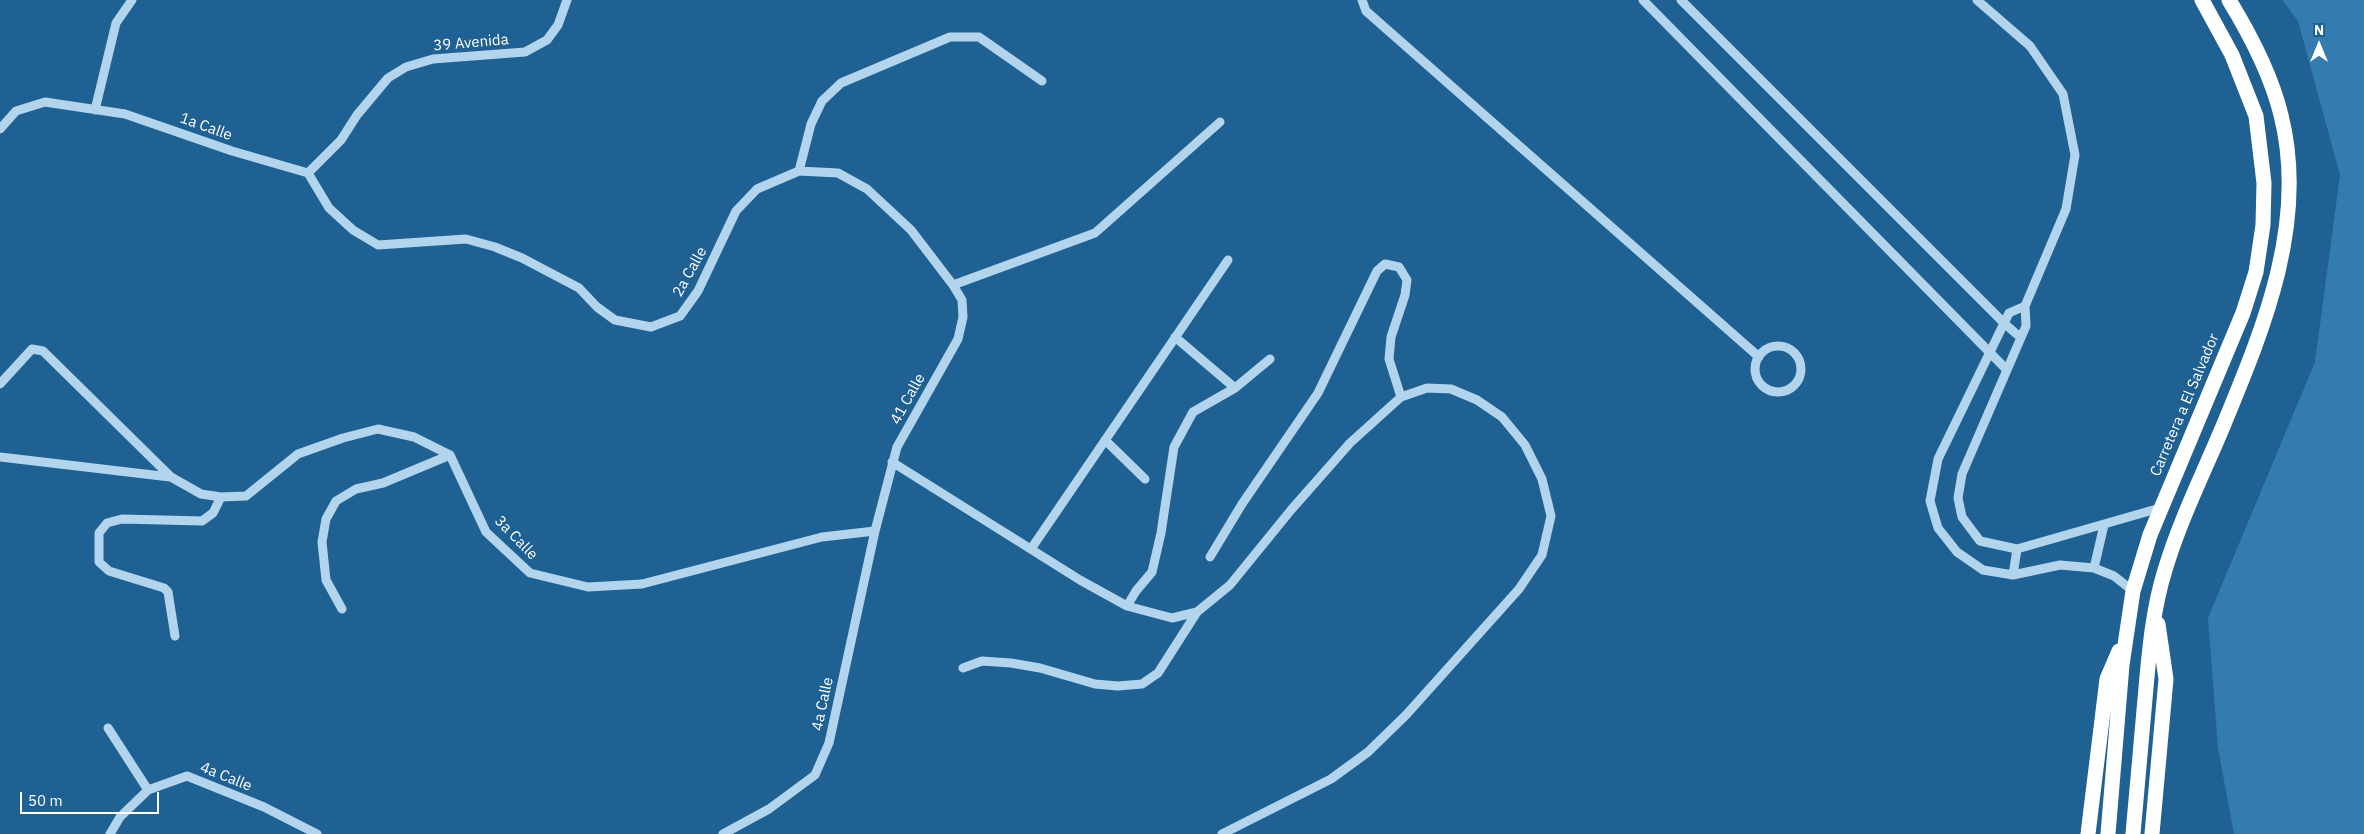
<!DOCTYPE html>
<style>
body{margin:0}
#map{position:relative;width:2364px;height:834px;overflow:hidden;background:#206193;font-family:"IBM Plex Sans",sans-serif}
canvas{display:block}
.north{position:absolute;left:2294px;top:20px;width:50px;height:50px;-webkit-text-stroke:4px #206193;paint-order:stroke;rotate:0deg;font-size:14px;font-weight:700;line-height:20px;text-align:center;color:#fff}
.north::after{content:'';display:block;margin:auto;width:18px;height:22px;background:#fff;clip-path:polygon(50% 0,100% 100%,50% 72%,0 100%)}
.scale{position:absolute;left:20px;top:792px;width:139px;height:22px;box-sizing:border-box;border:2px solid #fff;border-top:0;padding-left:6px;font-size:15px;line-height:18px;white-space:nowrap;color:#fff;-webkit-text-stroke:4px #206193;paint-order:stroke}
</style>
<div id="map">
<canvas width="2364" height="834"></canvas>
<div class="north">N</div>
<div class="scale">50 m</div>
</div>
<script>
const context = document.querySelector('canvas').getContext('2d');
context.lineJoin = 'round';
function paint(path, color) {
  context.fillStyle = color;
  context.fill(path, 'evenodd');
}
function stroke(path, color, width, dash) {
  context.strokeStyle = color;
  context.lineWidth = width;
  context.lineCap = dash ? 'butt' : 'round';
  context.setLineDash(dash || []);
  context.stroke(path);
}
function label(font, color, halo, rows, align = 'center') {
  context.font = font + ' "IBM Plex Sans",sans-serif';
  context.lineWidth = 5;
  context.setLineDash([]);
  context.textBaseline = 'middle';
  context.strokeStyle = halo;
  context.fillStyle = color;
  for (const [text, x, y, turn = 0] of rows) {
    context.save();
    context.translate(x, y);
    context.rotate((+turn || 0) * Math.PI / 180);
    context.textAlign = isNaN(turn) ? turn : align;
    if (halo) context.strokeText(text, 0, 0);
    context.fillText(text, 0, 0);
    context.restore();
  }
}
paint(new Path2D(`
 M2282 0H2364V834H2234L2218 748 2208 618 2315 362 2340 175 2298 21Z`), '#347bb0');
stroke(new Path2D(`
 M1362 0 1366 11 1759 357
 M1643 0 2007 370
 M1681 0 2004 323 2021 338
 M1977 0 2030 46 2063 94 2075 155 2066 209 2025 306 2026 326 1962 474 1958 498 1962 517 1980 541 2017 549 2160 508
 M95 110 116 23 132 0
 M0 129 16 111 45 102 125 114 232 151 308 173
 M799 171 811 124 822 101 841 83 950 37H979L1042 81
 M308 173 329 208 353 230 378 245 466 239 495 247 522 258 579 288 597 307 615 320 651 327 680 316 698 291 736 211 757 189 799 171 838 173 867 189 911 230 953 285 962 300 963 317 958 339 897 447 875 531 829 743 815 775 769 809 723 834
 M308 173 341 140 357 115 388 78 406 67 433 59 525 52 547 40 558 25 567 0
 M953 285 1095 233 1220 122
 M2025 306 2009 313 1938 459 1930 501 1938 528 1957 552 1983 570 2013 575 2060 565 2094 568 2114 576 2133 591
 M1175 337 1235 388
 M1755 369a23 23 0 1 1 46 0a23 23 0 1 1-46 0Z
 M0 384 32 349 43 351 171 477 201 494 221 497 246 496 298 454 343 438 378 429 414 437 450 455 486 532 530 573 588 587 642 584 822 537 875 531
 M1105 440 1145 479
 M0 457 170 477
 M892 462 1080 580 1127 606 1172 618 1197 612 1230 585 1291 510 1350 443 1401 397 1427 388 1451 389 1477 400 1502 417 1525 445 1542 479 1551 516 1542 555 1519 589 1406 715 1368 752 1331 779 1222 834
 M1031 549 1228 260
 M1210 557 1242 504 1318 393 1377 271 1385 264 1399 267 1407 280 1405 295 1391 337 1389 359 1401 397
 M2094 568 2104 525
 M2013 575 2017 549
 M1127 606 1136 591 1152 572 1161 533 1174 447 1193 412 1235 388 1270 359
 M342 609 326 580 322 542 326 519 336 501 356 489 383 483 450 455
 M175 636 168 592 164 588 109 571 99 562V533L107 523 122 519 202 521 213 513 221 497
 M963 668 982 661 1011 663 1040 668 1095 684 1118 686 1142 684 1158 673 1197 612
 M108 728 148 790
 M110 834 120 817 148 790 187 776 264 807 317 834`), '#b2d5ed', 9);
stroke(new Path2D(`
 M2088 834 2107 679 2119 651
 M2108 834 2122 665 2133 591 2150 535 2243 313 2256 272 2263 225 2264 183 2256 116 2232 55 2202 0
 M2133 834C2137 789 2141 744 2145 699 2149 655 2152 612 2165 570 2180 520 2204 472 2224 424 2264 327 2308 222 2281 115 2271 74 2251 36 2229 0
 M2152 834 2166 679 2158 624`), '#fff', 15);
label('15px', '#fff', '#206193', [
 ["39 Avenida",471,43,-5],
 ["1a Calle",206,127,20],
 ["2a Calle",690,272,-61],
 ["41 Calle",908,399,-61],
 ["Carretera a El Salvador",2185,405,-67],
 ["3a Calle",516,538,46],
 ["4a Calle",823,704,-78],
 ["4a Calle",226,777,22]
]);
</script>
